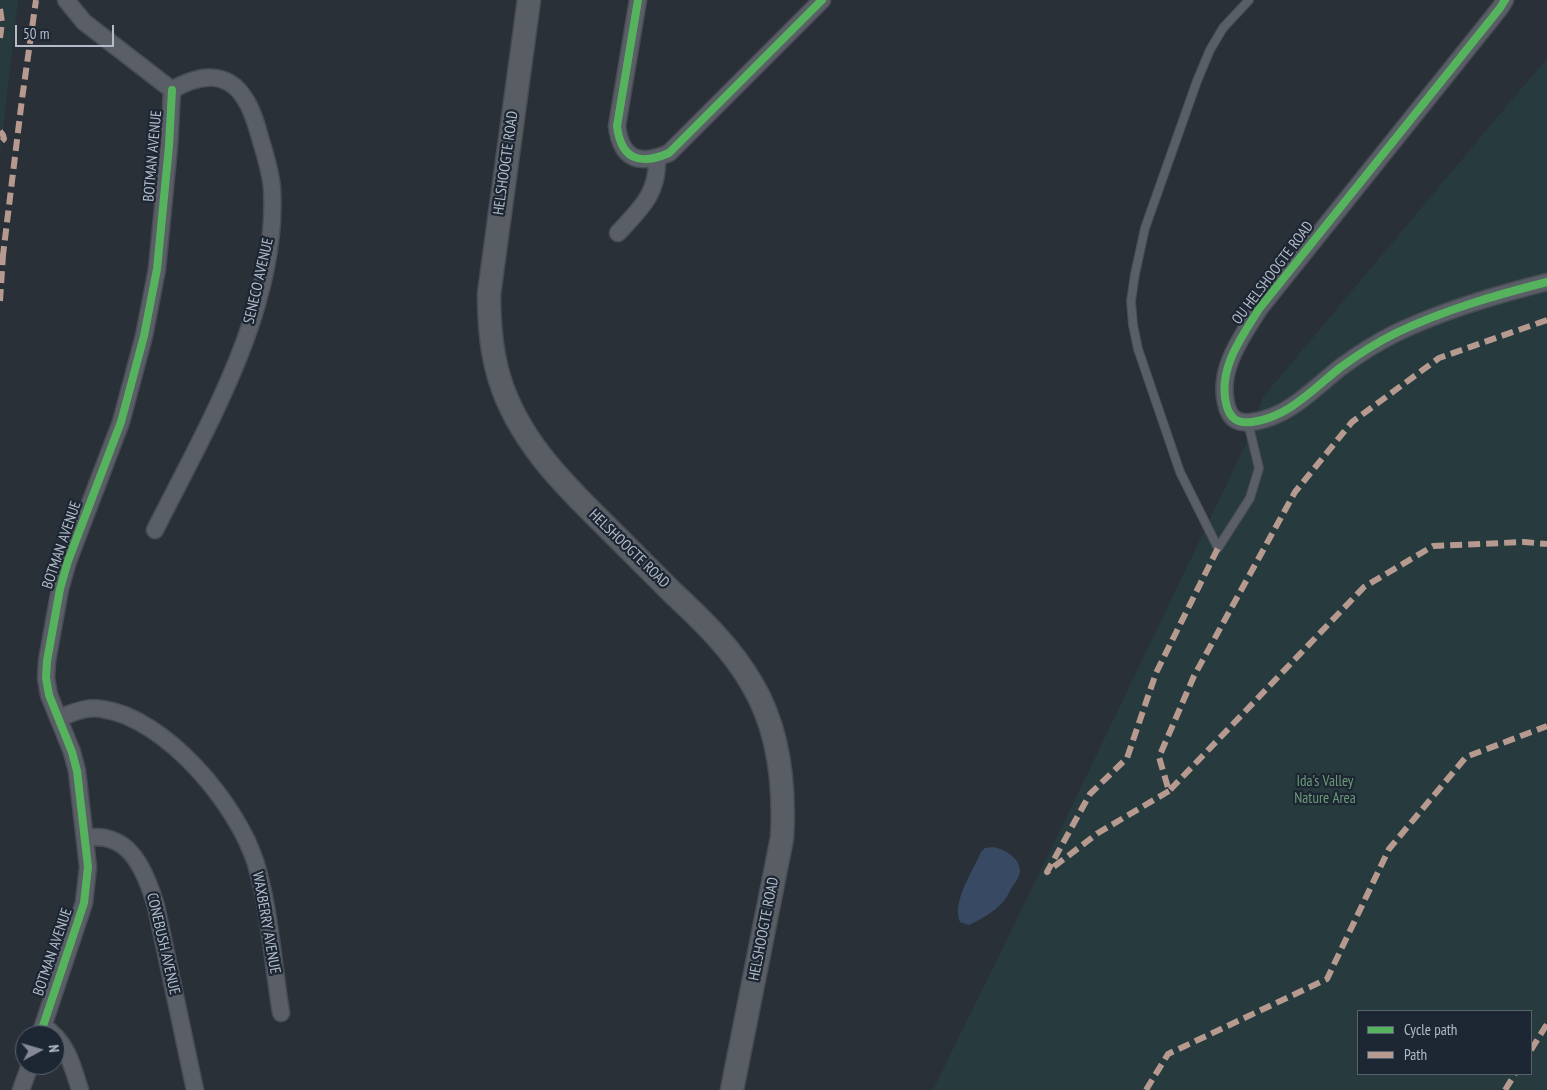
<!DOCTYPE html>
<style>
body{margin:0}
#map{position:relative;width:1547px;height:1090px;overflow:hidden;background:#2a3038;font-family:"PT Sans Narrow",sans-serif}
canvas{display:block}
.legend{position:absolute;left:1357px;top:1010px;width:175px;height:65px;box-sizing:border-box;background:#1d2633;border:1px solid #59626f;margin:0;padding:6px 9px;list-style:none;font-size:15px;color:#b4bcc9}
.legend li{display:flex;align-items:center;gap:10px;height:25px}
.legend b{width:25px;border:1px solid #59626f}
.north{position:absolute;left:15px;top:1025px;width:50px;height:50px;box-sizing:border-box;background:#1d2633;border:1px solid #59626f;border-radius:50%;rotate:84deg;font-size:14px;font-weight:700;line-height:20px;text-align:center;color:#b4bcc9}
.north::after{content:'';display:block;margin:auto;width:18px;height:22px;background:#848b96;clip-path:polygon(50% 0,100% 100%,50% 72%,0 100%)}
.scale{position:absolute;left:15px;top:25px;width:99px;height:22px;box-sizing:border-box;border:2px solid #b4bcc9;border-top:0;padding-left:6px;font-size:15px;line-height:18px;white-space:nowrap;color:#b4bcc9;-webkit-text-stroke:4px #1d2633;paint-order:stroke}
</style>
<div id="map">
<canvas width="1547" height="1090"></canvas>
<ul class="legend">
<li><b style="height:6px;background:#56b35d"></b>Cycle path</li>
<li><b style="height:6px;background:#b69a8f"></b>Path</li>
</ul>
<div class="north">N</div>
<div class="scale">50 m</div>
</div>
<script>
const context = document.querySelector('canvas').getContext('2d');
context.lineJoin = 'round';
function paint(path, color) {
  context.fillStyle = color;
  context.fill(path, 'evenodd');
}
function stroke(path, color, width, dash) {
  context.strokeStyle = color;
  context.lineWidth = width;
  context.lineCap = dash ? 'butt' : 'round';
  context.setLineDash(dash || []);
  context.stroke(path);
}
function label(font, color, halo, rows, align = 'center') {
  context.font = font + ' "PT Sans Narrow",sans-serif';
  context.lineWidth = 4.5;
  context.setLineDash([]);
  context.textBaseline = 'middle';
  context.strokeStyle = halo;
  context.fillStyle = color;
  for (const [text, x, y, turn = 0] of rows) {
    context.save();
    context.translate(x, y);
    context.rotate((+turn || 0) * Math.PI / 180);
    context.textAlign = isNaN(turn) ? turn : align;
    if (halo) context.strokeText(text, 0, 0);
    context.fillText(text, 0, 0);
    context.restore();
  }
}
paint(new Path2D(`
 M0 0H18L0 155Z
 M1547 58V1090H933L1042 868 1247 442 1263 397ZM1358 1011H1531V1074H1358Z`), '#273a3e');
paint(new Path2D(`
 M993 847C1004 849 1021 858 1020 872 1019 878 1014 884 1011 889 1008 894 1006 899 1002 903 993 913 981 919 969 925L960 922C951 903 973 871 981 852L985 848Z`), '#384963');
const lane = new Path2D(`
 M1218 548 1180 472 1138 349 1133 325 1131 301 1135 274 1145 228 1197 81 1210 50 1223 28 1249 0
 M1218 548 1250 498 1259 468 1248 423`);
const street = new Path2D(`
 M66 0 84 22 172 90
 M638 0 617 126C621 159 639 166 669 153L822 0
 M1505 0 1500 8 1259 309C1242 337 1218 368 1226 403 1229 418 1237 424 1252 422 1289 417 1313 389 1341 367 1356 356 1380 341 1396 333 1444 310 1496 295 1547 282
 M618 233C641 208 658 194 657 158
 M155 530C206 428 279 307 272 189 271 173 266 157 261 141 257 127 253 111 245 99 227 69 198 75 172 90
 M58 718C73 713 86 706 102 709 166 718 238 805 256 864 270 911 273 965 281 1013
 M85 838C94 837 103 836 112 840 137 848 149 883 156 906L195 1090
 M43 1026C67 1042 72 1064 80 1090
 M40 1035 84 903 88 867 77 771 72 752 49 695 46 678 47 661 60 589 68 561 121 422 144 336 157 269 169 146 172 90
 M21 1090 30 1065`);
const secondary = new Path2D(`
 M529 0 489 294C489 322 491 350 499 377 517 438 562 483 606 526 628 548 651 571 673 593 703 621 732 649 752 684 780 731 785 786 782 838L732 1090`);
stroke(lane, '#484c53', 10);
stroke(street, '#484c53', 19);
stroke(secondary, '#484c53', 25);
stroke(lane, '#5a5e66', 8);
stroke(street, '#5a5e66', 16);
stroke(secondary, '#595d64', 22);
stroke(new Path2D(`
 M0 9 2 22 0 38
 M0 131 3 135 4 139 0 143
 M0 254 3 255 22 99 36 0
 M0 301 3 255
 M1547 320 1439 358 1352 422 1295 492 1194 676 1159 757 1169 791 1364 587 1433 546 1524 542 1547 544
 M1169 791 1098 833 1047 872 1090 794 1127 758 1156 673 1218 548
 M1531 1050 1547 1024
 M1146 1090 1168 1054 1327 979 1389 849 1466 757 1547 726
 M1505 1090 1515 1074`), '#b69a8f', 6, [12, 6]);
stroke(new Path2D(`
 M638 0 617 126C621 159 639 166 669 153L822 0
 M1505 0 1500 8 1259 309C1242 337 1218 368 1226 403 1229 418 1237 424 1252 422 1289 417 1313 389 1341 367 1356 356 1380 341 1396 333 1444 310 1496 295 1547 282
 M40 1035 84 903 88 867 77 771 72 752 49 695 46 678 47 661 60 589 68 561 121 422 144 336 157 269 169 146 172 90`), '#56b35d', 8);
label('15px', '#b4bcc9', '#1d2633', [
 ["BOTMAN AVENUE",153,156,-85],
 ["HELSHOOGTE ROAD",506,163,-82],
 ["OU HELSHOOGTE ROAD",1273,273,-53],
 ["SENECO AVENUE",259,281,-77],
 ["BOTMAN AVENUE",62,545,-71],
 ["HELSHOOGTE ROAD",629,549,44],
 ["WAXBERRY AVENUE",266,923,80],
 ["HELSHOOGTE ROAD",764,929,-79],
 ["CONEBUSH AVENUE",163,944,77],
 ["BOTMAN AVENUE",53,952,-71]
]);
label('15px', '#6b9a76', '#1d2633', [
 ["Ida's Valley",1325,782],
 ["Nature Area",1325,799]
]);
</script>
